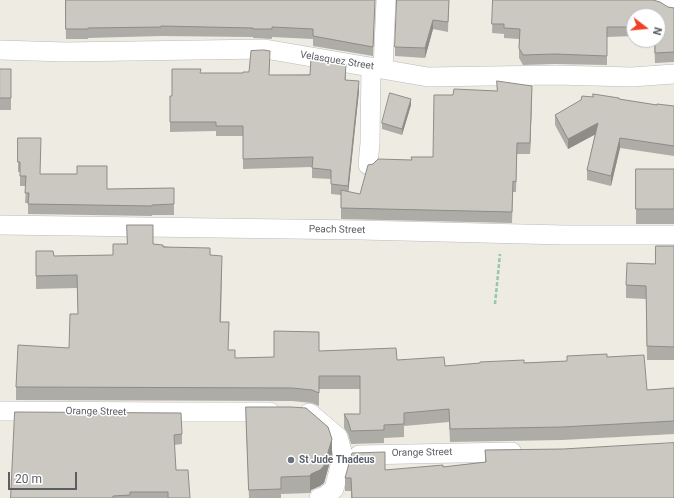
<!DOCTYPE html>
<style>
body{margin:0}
#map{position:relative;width:674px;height:498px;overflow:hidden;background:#eeece2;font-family:Roboto,sans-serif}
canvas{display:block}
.north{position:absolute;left:626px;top:8px;width:40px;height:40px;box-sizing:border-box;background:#fff;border:1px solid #bdbfc1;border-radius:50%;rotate:106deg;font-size:11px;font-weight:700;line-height:16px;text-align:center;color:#5a5e63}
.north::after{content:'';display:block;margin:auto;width:14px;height:18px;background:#ed4228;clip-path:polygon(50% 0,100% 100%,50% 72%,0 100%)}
.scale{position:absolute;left:8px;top:472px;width:69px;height:18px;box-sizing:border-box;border:2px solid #5a5e63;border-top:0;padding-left:5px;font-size:12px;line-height:14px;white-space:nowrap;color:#5a5e63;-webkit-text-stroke:3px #fff;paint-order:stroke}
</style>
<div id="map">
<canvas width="674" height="498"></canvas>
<div class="north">N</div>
<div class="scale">20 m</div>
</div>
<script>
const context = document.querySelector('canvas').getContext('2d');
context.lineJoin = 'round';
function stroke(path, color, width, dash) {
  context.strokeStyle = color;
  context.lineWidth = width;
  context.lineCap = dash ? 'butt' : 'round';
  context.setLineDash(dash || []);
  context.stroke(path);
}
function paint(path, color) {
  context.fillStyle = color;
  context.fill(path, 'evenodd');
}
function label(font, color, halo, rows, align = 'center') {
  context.font = font + ' Roboto,sans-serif';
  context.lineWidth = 3;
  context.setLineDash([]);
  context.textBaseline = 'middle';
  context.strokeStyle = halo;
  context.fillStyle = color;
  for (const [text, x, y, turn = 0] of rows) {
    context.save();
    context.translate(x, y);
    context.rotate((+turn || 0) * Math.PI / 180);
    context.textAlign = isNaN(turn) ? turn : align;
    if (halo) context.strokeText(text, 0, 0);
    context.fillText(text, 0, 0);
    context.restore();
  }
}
const minor = new Path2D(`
 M656 0 664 1 674 7
 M0 50 66 52 265 49 428 77 555 75 632 77 674 74
 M383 69 386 0
 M368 165 370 143 371 67
 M0 225 361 230 564 235H674
 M0 411 177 412H270
 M309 413 311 414 338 437 343 455
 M359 455 512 452
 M319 498 325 496 334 489 343 455`);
stroke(minor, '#b7babf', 20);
stroke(new Path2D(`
 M495 304 500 254`), '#96c7a7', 2.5, [4, 2]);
stroke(minor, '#fff', 19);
paint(new Path2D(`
 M65 0H375L373 56 313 46V39L272 37V39L253 38V37L161 36 88 38V39H66Z
 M449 0 448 32 433 29 425 58 395 56V47Z
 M493 0 668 7 674 8V62L655 63 654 40 658 16H634V36L607 37V65L555 64 523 65 519 58V39L504 38V34L492 33Z
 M270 61 269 75 346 74V80L359 91 348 192 360 194 411 160 433 157 532 96 530 154H517L516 192H513L512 223 341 219V195L331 194V179L312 178V167L243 169V136H216V131L170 132V96H172L201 73H243L249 72Z
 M0 69H11V110H0Z
 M593 97 619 99 657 105 674 106V156L620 148 611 186 587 180V170L595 134 568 149 555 125V115Z
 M411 105 402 135 382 129V123Z
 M18 138 40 174 107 189 174 188V215H152V216L28 214V203H25L26 186H20V172H18Z
 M636 169H674V224H636Z
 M153 244 210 255 222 269 221 322 228 350 235 358 274 357 319 351 445 366 567 361 607 357 647 390 674 388V434L562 440 450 442 449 422 404 426V437L384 438V443L351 444 348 434 344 428V414H360V389H319V406L312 403 292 401 16 400V387L69 348 78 314 77 288 36 289V251L54 256 113 255Z
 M674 246V360H647L646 299 626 298V285L655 264Z
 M246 407 332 455 324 483 320 486 311 490 310 493 281 494V498H249L246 423Z
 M15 412 182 434V444L174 445 176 470 190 498H11Z
 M563 449 674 498H351V491H345V478L385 470 443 467 485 462V450Z`), '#aeaca6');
paint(new Path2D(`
 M433 20V29L425 58V48Z
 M359 81V91L348 195V186Z
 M532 86V96L530 154V143Z
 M411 99V105L402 135V129Z
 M598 123V133L568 149V139Z
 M620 138V148L611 186V176Z
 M332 439V455L324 483 320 486 311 490 310 493V476Z`), '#8d8c87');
const building = new Path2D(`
 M66 0H375L373 47 313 36V29L272 27V29H253V28L161 26V27L88 28V29H66Z
 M397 0H449L448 22 433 20 425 48 395 47Z
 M493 0H653L660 2 668 7 674 8V52L655 53V40H658V16H634V27H607V56L555 54 523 55 519 48 520 29 504 28V24H492Z
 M264 50 270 51 269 75H310L311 58 346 64 345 80 359 81 348 186 331 184V170L312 168 313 157 243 159V126H216V122H170V96H172V69H201L200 73H243V72H249L251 51Z
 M0 69H11V98H0Z
 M497 81 532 86 530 143H517L516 182 513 181 512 212 341 208V190L360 194 368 165 373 164 378 159 412 160 411 157H433L434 95H453L454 89 497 91Z
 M390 93 411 99 402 129 382 123Z
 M593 94 619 98V99L657 105V104L674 106V146L620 138 611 176 587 170 598 123 568 139 555 115 581 100 582 96 593 97Z
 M18 138H41L40 174H77V166H107V189L174 188V204L152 205V206L28 204 29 193H25L26 176H20V162H18Z
 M636 169H674V209H636Z
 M127 225H153V244L163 245V247L210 248V255L222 256 220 322H229L228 350H235V358L274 357V331L319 332V351L396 348 397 360 444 357 445 366 480 363V362L524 360V363L567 361V356L607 354V357L644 355 647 390 674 388V421L562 427 450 429 449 409 404 413V424L384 425V430L351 431 348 421 344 414H360V376H319V393L312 390 292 388 16 387 18 345 69 348 70 314H78L77 275 36 276V251H53L54 256 113 255V244H127Z
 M656 246H674V347L647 346 646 286 626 285 627 263 655 264Z
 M246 407H291L306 408 328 427 332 439 324 466 320 470 311 474 310 476 281 477V489L249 490Z
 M15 412 181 413 182 434 174 435 176 470H188L190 498H168V492H130V495L113 496V498H11Z
 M674 443V498H352L351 478H345L352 453 385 452V470L443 465V467L486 462 485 450 563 449Z`);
paint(building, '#cac8c1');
stroke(building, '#8d8c87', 1);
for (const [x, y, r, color] of [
 [291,460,4,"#6b7280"]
]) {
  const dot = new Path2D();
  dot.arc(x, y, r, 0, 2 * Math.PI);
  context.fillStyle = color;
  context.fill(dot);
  stroke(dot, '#fff', 1.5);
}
label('10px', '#5a5e63', '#fff', [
 ["Velasquez Street",337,61,9],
 ["Peach Street",337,230,1],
 ["Orange Street",96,412,1],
 ["Orange Street",422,453,-1]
]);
label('bold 10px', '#5b616d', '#fff', [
 ["St Jude Thadeus",299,460]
], 'left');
</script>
